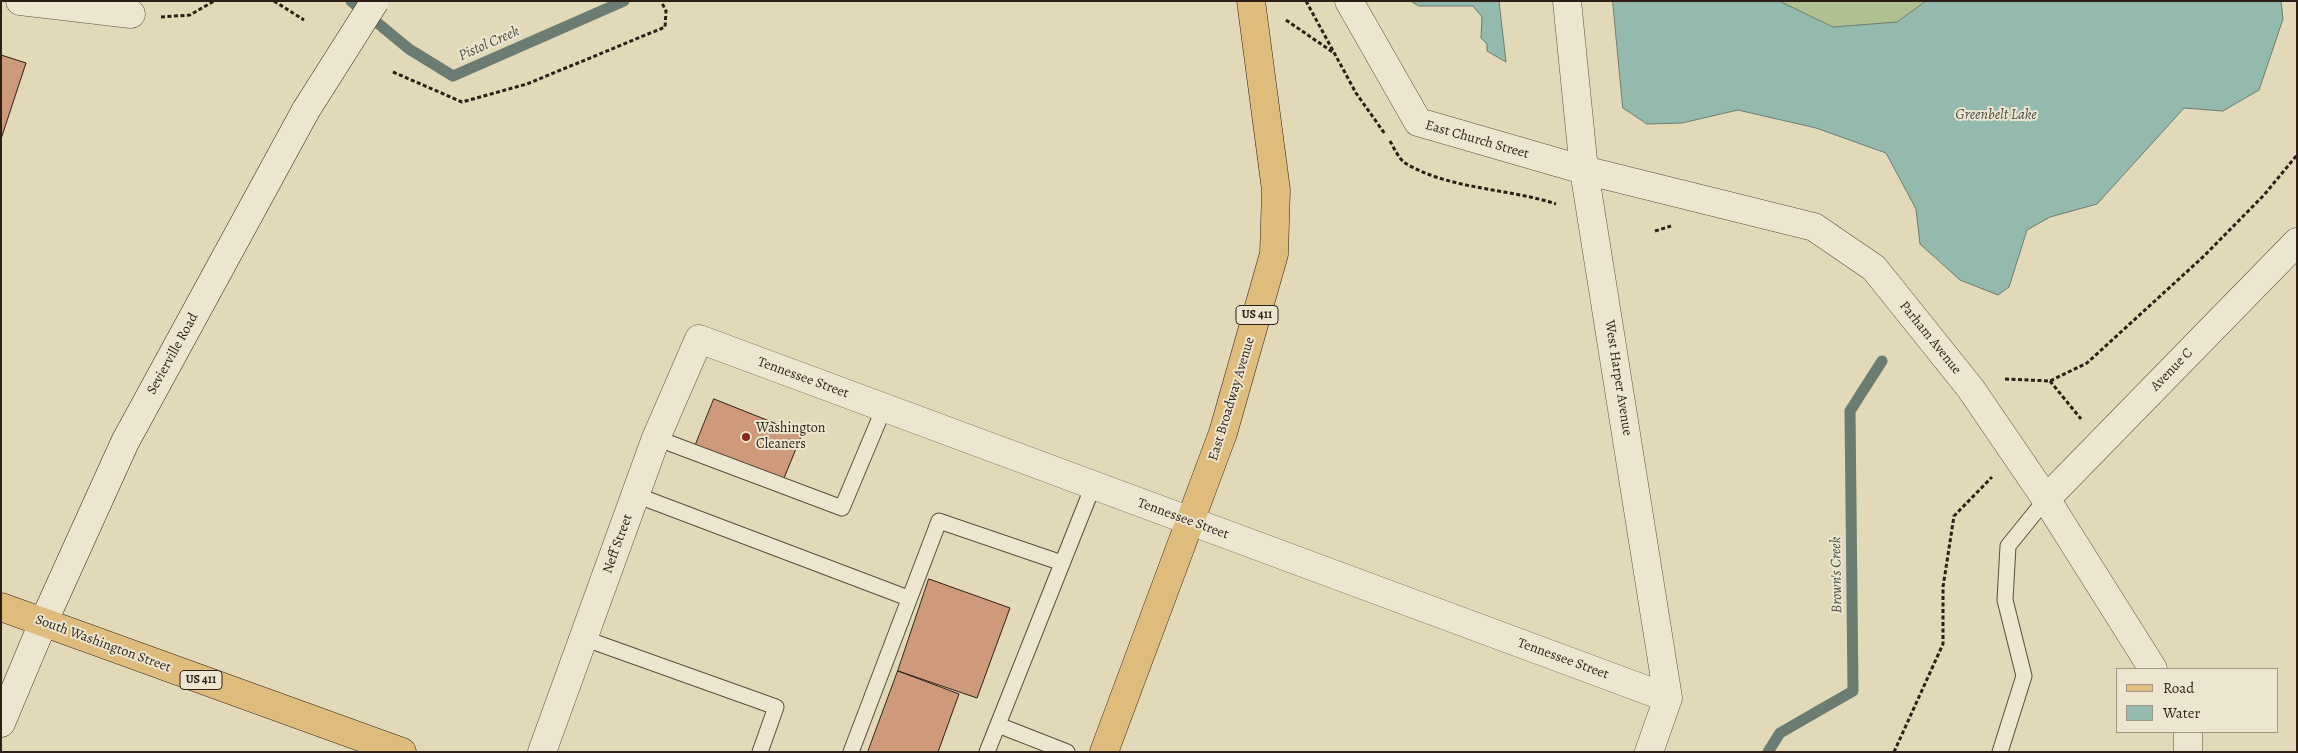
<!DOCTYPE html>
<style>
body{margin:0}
#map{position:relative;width:2298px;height:753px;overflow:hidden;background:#e1d9b7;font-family:Alegreya,serif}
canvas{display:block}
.frame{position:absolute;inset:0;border:2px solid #2d1f17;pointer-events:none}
.legend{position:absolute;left:2116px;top:668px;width:162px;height:65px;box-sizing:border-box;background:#ece6d0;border:1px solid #a09686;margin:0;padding:6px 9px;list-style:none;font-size:15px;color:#2d1f17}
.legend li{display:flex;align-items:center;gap:10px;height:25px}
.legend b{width:25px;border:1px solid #a09686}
</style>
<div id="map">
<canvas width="2298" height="753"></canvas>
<div class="frame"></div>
<ul class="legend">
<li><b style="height:6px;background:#e0bc7c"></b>Road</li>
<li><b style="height:14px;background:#94baae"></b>Water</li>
</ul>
</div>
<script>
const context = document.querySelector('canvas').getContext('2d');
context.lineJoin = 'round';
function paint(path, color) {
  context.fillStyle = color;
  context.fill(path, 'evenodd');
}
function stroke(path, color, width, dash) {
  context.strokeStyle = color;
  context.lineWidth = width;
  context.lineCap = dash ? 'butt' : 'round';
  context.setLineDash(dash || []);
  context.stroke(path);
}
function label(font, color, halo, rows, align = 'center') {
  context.font = font + ' Alegreya,serif';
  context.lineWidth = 4;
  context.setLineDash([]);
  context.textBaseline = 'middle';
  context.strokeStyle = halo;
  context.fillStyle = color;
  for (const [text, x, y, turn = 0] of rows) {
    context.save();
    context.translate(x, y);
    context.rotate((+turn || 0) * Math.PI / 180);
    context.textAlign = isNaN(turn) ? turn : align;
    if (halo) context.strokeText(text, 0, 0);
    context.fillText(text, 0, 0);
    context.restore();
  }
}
paint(new Path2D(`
 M1779 1H1926L1897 22 1833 27Z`), '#afc091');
const water = new Path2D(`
 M1411 1H1499L1506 62 1487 51V44L1481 38 1482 17 1473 6H1419Z
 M1613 1H1779L1833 27 1897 22 1926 1H2281L2283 19 2259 90 2223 111 2184 108 2097 204 2050 217 2027 230 2009 287 1998 295 1960 280 1920 244 1916 209 1886 153 1816 128 1738 110 1682 123 1647 124 1623 108Z`);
paint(water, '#94baae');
stroke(water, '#6b7c72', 1);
stroke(new Path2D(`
 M351 1 409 49 453 76 624 1
 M1768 752 1780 733 1853 691 1850 411 1882 361`), '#6b7c72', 11);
const building = new Path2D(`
 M1 55 26 63 1 139Z
 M714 399 802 434 782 483 694 449Z
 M929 579 1010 608 977 698 898 671Z
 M898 671 959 694 938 752H868Z`);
paint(building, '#ce9a79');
stroke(building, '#2d1f17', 1);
const lane = new Path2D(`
 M656 438 842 508 884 408
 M636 495 908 598
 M583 638 776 707 760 752
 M998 725 1067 752
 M851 752 939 521 1062 563
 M987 752 1093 486
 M2000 752 2024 676 2005 600 2008 546 2046 499`);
const street = new Path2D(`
 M20 1 131 14
 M1349 1 1418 122 1584 170 1814 227 1874 268 1971 389 2046 499 2153 669
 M1567 1 1584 170 1668 698 1649 752
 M2046 499 2297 242
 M542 752 656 438 699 339 1668 698
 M2188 752V732`);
const secondary = new Path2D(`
 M1 723 43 623 125 442 306 110`);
const primary = new Path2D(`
 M1 607 402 752
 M1104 752 1223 433 1274 254 1276 190 1251 1`);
stroke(lane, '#5a4e3f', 17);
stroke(street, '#5a4e3f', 29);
stroke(secondary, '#2d1f17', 29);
stroke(primary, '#2d1f17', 29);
stroke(new Path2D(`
 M274 1 304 20
 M1306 1 1356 93 1385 134
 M161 17 190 15 214 1
 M1286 20 1334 53
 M393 72 462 102 527 84 665 27 666 11 661 1
 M1390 141C1394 148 1399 159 1405 163 1450 190 1508 188 1556 204
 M1655 231 1671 226
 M2005 379 2050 381 2087 363 2204 256 2264 195 2297 155
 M2050 381 2081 419
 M1894 752 1943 644V587L1954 516 1992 477`), '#2d1f17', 3, [4, 2.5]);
stroke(lane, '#ece6d0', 15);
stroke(street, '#ece6d0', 28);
stroke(secondary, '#ece6d0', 28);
stroke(primary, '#e0bc7c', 28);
const secondaryBridge = new Path2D(`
 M306 110 375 1`);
stroke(secondaryBridge, '#2d1f17', 29, []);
stroke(secondaryBridge, '#ece6d0', 28);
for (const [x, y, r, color] of [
 [746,437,5,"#8f2418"]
]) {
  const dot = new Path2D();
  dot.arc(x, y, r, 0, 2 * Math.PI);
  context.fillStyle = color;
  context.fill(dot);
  stroke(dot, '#ece6d0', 2);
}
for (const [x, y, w] of [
 [1257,315,42],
 [201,680,42]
]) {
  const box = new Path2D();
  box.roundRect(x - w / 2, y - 9.5, w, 19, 4);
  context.fillStyle = '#ece6d0';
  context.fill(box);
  stroke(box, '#2d1f17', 1);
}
label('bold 12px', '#2d1f17', null, [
 ["US 411",1257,315],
 ["US 411",201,680]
]);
label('14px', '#2d1f17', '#ece6d0', [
 ["East Church Street",1477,140,16],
 ["Parham Avenue",1930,338,51],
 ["Sevierville Road",173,354,-61],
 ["Avenue C",2172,370,-46],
 ["Tennessee Street",803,378,20],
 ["West Harper Avenue",1618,378,81],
 ["East Broadway Avenue",1232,399,-73],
 ["Tennessee Street",1183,519,20],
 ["Neff Street",618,544,-70],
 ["South Washington Street",103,644,20],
 ["Tennessee Street",1563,659,20]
]);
label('14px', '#2d1f17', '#ece6d0', [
 ["Washington",756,429],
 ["Cleaners",756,445]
], 'left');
label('italic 15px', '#4c4e44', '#ece6d0', [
 ["Pistol Creek",489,44,-24],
 ["Greenbelt Lake",1996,115],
 ["Brown's Creek",1837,575,-91]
]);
</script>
